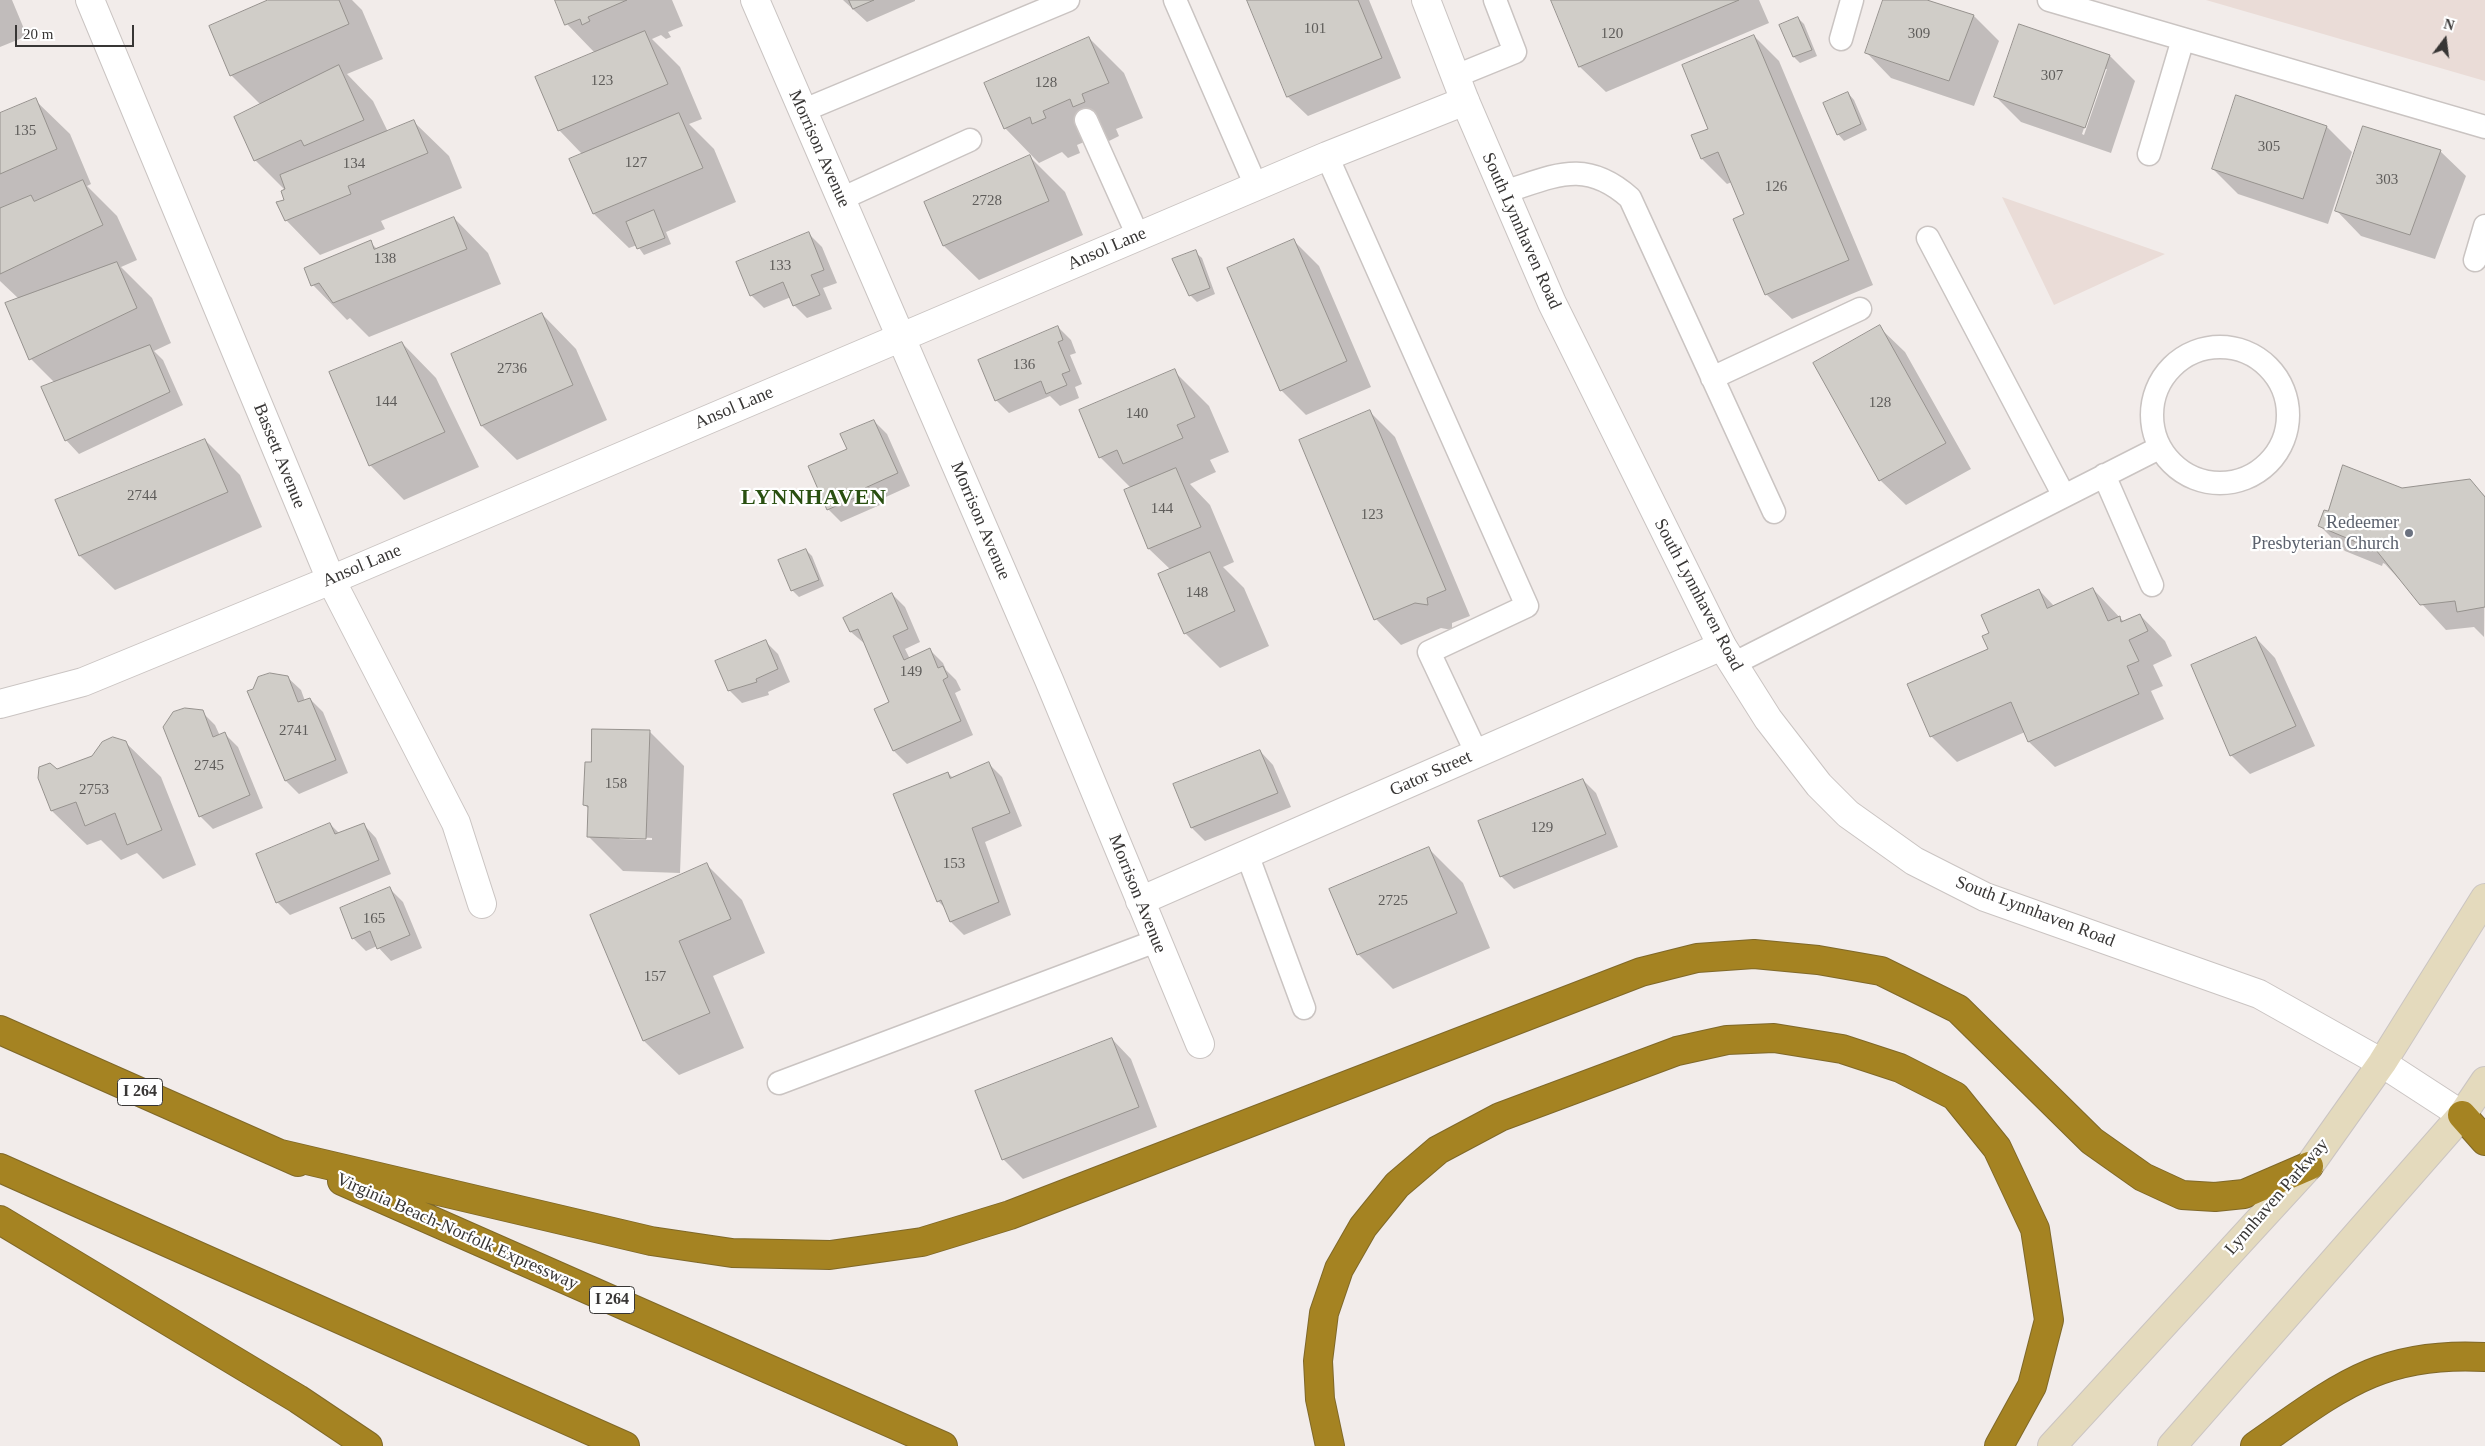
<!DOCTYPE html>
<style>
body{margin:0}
#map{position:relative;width:2485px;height:1446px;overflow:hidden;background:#f2ecea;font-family:"Times New Roman",serif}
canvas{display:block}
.north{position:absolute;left:2420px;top:15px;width:50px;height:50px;-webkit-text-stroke:4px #fff;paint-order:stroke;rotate:15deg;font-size:14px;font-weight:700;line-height:20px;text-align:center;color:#383635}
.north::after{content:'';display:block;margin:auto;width:18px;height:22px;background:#383635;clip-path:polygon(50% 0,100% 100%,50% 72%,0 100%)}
.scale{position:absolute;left:15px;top:25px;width:119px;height:22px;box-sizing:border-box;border:2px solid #383635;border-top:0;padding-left:6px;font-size:15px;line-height:18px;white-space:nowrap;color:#383635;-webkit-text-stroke:4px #fff;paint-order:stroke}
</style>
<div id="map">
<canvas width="2485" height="1446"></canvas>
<div class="north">N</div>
<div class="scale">20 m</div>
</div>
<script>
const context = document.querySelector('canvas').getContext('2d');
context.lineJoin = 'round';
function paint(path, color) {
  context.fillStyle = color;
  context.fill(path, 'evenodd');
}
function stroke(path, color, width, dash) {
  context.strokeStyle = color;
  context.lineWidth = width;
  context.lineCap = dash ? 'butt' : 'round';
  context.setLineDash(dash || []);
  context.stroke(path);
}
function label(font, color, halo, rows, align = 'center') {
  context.font = font + ' "Times New Roman",serif';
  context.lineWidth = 4.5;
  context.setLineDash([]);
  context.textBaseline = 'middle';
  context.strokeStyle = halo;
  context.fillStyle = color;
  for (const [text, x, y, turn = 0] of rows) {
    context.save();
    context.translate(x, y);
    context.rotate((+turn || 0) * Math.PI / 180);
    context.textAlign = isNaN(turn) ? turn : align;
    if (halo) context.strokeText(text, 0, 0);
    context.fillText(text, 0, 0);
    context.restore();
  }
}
paint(new Path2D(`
 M2206 0H2485V81Z
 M2002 197 2165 254 2054 305Z`), '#eadcd7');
paint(new Path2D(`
 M0 0H12L27 36 0 47Z
 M271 0H352L362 10 383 59 347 74 373 101 388 132 414 122 449 156 462 188 381 221 385 229 320 255 286 220 285 190 255 160 261 105 231 75Z
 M556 0H672L683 26 668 32 671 37 666 39 661 35 652 39 680 67 702 119 689 124 714 149 736 202 666 232 671 244 644 255 637 245 629 248 594 214 583 155 559 130 595 53 567 24Z
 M843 0H915V1L867 22Z
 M1248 0H1369L1401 78 1308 116 1288 97Z
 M1552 0H1759L1769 23 1606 92 1580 67Z
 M1884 0H1923L1974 16 1999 41 1974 106 1891 78 1866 52Z
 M1798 18 1804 24 1817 56 1800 63 1794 57 1781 26Z
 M2020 25 2110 56 2135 81 2111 153 2021 122 1996 97ZM2104 69H2107L2084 135 2082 134Z
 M1754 36 1779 61 1873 285 1792 319 1766 294 1746 215 1732 182 1727 184 1702 159 1693 136 1710 129Z
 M1089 38 1124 73 1143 118 1116 129 1119 136 1109 141 1103 134 1077 145 1080 153 1068 158 1062 152 1039 163 1005 128Z
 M1848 93 1854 100 1867 130 1844 141 1838 134Z
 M2237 97 2327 127 2352 152 2328 224 2238 194 2213 169Z
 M35 100 70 134 91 184 87 186 117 216 137 260 121 267 152 298 171 343 154 351 163 360 183 405 79 454 66 440 55 383 31 359 19 299 0 281V115Z
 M2440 151 2466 176 2435 259 2361 236 2336 210Z
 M1030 157 1065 192 1083 235 979 280 944 246 926 202Z
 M454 218 488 253 501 284 369 337 350 318 347 320 313 285 370 242 377 249Z
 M809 234 822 247 837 283 823 288 832 309 807 318 794 305 791 297 764 308 751 295Z
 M1294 241 1319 266 1371 387 1306 415 1281 390Z
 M1195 252 1202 258 1215 294 1197 302 1190 295Z
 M542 314 576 349 607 420 517 460 482 426Z
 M1058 327 1071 340 1076 353 1070 355 1082 384 1075 387 1079 398 1060 406 1050 396 1009 413 996 400Z
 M1879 327 1905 352 1971 469 1906 505 1880 480Z
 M402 343 436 378 479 467 404 500 370 465Z
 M1174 371 1209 406 1229 452 1210 460 1216 472 1190 484 1210 505 1234 562 1223 567 1244 588 1269 646 1220 668 1185 633 1171 570 1149 549 1125 491 1131 488 1100 457Z
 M1370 412 1395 437 1470 616 1452 623V630L1441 628 1401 645 1376 619 1301 441Z
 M874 421 887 434 910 486 877 501 880 505 841 522 828 509 848 449Z
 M205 440 240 475 262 527 115 590 80 556 57 501Z
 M2469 481 2485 496 2484 637 2474 627 2446 630 2385 564 2383 563 2382 566 2345 551 2320 526 2329 512 2402 490Z
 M806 550 812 556 824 586 799 597 792 590Z
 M2093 589 2124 622 2140 615 2165 641 2172 656 2153 665 2163 686 2151 691 2164 719 2055 767 2029 742 2025 732 1957 762 1931 736 1909 685 1990 649V634L2039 590 2054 606Z
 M892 594 905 607 920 642 905 649 910 659 930 650 943 663 946 670 956 680 961 690 955 693 973 735 907 764 894 751 875 710 891 702 865 644 851 632Z
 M2256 638 2275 658 2315 746 2250 774 2231 755Z
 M765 641 778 654 790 682 768 692 769 695 742 703 729 690Z
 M287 677 301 690 305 701 310 699 323 712 348 773 299 794 286 781Z
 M202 712 215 725 220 736 225 734 238 747 263 808 213 829 200 816Z
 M650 732 684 766 680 873 623 871 588 836 590 810 584 804 592 764ZM617 836 652 838V840L620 839Z
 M125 742 161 777 196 865 163 879 137 853 121 860 101 840 87 845 52 811 57 771Z
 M1260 751 1273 765 1291 807 1205 841 1192 828 1175 785Z
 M989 764 1002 777 1022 826 985 842 1011 915 964 935 951 922 946 909 938 901 948 773 953 778Z
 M1583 780 1596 793 1618 847 1514 889 1501 876Z
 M330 824 340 834 363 824 376 838 391 874 290 915 277 902Z
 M1428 848 1463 883 1490 948 1393 989 1358 954Z
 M707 865 742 900 765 953 713 976 744 1048 679 1075 644 1041 591 916Z
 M390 889 403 902 422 948 391 961 377 946 366 951 353 938Z
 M1112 1039 1131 1059 1157 1127 1023 1179 1003 1159Z`), '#0003');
const building = new Path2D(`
 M268 0H339L349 24 230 76 209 26Z
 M555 0H627L588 17 590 21 582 25 580 19 565 25Z
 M849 0H874L853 9Z
 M1247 0H1358L1382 58 1287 97Z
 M1551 0H1739L1579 67Z
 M1883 0H1927L1974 15 1949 81 1865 53Z
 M1798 17 1812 50 1793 57 1779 25Z
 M2019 24 2110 55 2085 128 1994 97Z
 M645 31 668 84 558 131 535 77Z
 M1754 35 1849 260 1765 295 1733 219 1744 214 1718 152 1701 159 1691 135 1708 129 1682 65Z
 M1089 37 1109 83 1082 94 1085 102 1073 107 1070 99 1043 111 1046 118 1032 124 1030 117 1004 129 984 83Z
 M339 65 364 120 304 146 301 140 254 161 234 117Z
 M1848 92 1861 124 1837 135 1823 103Z
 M2236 95 2327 126 2303 199 2212 169Z
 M36 98 57 149 0 174V113Z
 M679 113 703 168 593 214 569 159Z
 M414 120 428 153 348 186 351 194 285 221 276 202 284 200 281 191 285 189 280 175Z
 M2363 126 2441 150 2410 235 2335 211Z
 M1030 155 1049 201 943 246 924 202Z
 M83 180 103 225 0 274V208L31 195 34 201Z
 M654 210 665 238 637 249 626 222Z
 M454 217 467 249 333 303 319 283 311 286 304 268 371 240 374 249Z
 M809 232 824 270 811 275 820 295 793 306 783 282 750 296 736 262Z
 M1294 239 1347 361 1280 391 1227 268Z
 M1196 250 1210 288 1189 296 1172 259Z
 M117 262 137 308 29 360 5 303Z
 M542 313 573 385 481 426 451 354Z
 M1880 325 1946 443 1879 481 1813 363Z
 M1058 326 1063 340 1058 342 1070 371 1062 374 1067 385 1046 394 1041 381 995 401 978 360Z
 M402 342 445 432 369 466 329 372Z
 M150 345 170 392 65 441 41 387Z
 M1175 369 1195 417 1177 425 1183 438 1123 464 1117 450 1099 458 1079 410Z
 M1370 410 1446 590 1427 598 1428 605 1415 603 1374 620 1299 440Z
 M874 420 898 473 865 488 868 492 827 510 808 466 847 449 840 434Z
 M205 439 228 492 79 556 55 500Z
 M2343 465 2402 488 2470 479 2485 497V607L2457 612 2455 601 2420 605 2376 550 2366 547 2367 542 2358 539 2356 542 2318 526 2324 510 2328 511Z
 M1176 468 1201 527 1148 549 1124 490Z
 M806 549 819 580 791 591 778 560Z
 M1210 552 1235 611 1184 634 1158 574Z
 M2093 588 2108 621 2120 616 2121 622 2140 614 2148 631 2129 640 2139 661 2127 666 2139 694 2028 742 2011 702 1930 737 1907 684 1988 649 1982 636 1989 633 1981 615 2039 589 2047 608Z
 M892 593 908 629 893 636 904 660 930 648 938 668 943 666 948 677 943 680 961 721 893 751 874 709 889 702 858 629 850 632 843 618Z
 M2256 637 2296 726 2230 756 2191 665Z
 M766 640 778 669 756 679 757 682 728 691 715 661Z
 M270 673 288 676 298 702 310 698 336 760 285 781 247 691 253 689 258 677Z
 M185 708 203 710 213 737 225 732 250 795 199 817 163 727 173 712Z
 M592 729 650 730 646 839 587 837 588 806 583 805 585 762H591Z
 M113 737 126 741 162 830 127 845 115 813 85 826 76 802 51 811 38 778 39 767 50 763 57 769 92 756 102 742Z
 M1260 750 1278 793 1191 828 1173 784Z
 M989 762 1010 813 972 828 999 902 950 922 941 900 937 902 893 794 948 772 950 778Z
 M1583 779 1606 834 1500 877 1478 821Z
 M330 823 335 834 364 823 379 860 276 903 256 854Z
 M1429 847 1457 913 1357 955 1329 889Z
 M707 863 731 919 679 941 710 1013 643 1041 590 915Z
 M390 887 410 935 377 949 370 931 352 939 340 908Z
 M1112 1038 1139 1107 1002 1160 975 1091Z`);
paint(building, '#d0cdc8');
stroke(building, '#96928e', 1);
const service = new Path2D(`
 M1175 0 1256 186
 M2049 0 2485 127
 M1841 39 1852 0
 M1456 76 1515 52 1495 0
 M802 111 1068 0
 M1086 120 1138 236
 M2149 154 2183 39
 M1327 156 1527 606 1429 652 1477 754
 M1504 192C1555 176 1585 158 1630 198L1774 512
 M841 199 970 140
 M1928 238 2064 496
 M2475 260 2485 226
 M2152 415a68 68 0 1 1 136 0a68 68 0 1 1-136 0Z
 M1712 378 1860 309
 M2104 475 2152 585
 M1733 664 2159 448
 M1247 854 1304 1008
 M779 1083 1156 941`);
const minor = new Path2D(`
 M90 0 331 580 456 823 482 904
 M755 0 1049 680 1200 1044
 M0 704 83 682 331 580 1327 156 1465 101
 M1140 901 1722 646`);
const tertiary = new Path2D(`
 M1426 0 1465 101 1552 303 1722 646 1768 719 1819 785 1848 814 1914 861 1985 897 2259 994 2382 1063 2462 1115`);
const secondary = new Path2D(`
 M2052 1446 2309 1166 2382 1063 2485 898
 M2172 1446 2462 1115 2485 1081`);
const motorway = new Path2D(`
 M0 1030 298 1162
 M2462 1115 2485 1141
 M281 1154 651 1241 732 1253 830 1255 922 1242 1010 1215 1641 972 1697 958 1754 954 1818 960 1881 971 1958 1009 2092 1141 2143 1177 2182 1195 2215 1197 2244 1194 2309 1166
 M0 1168 625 1446
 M342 1181 943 1446
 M0 1220 298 1399 368 1446
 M1330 1446 1320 1399 1318 1361 1324 1313 1339 1269 1363 1227 1397 1185 1438 1150 1500 1117 1677 1051 1727 1040 1774 1038 1842 1049 1900 1068 1955 1096 1997 1148 2035 1229 2049 1320 2032 1386 1999 1446
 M2255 1446C2337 1389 2379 1351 2485 1357`);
stroke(service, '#cac4c2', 25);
stroke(minor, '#cac4c2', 30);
stroke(tertiary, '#cac4c2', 30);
stroke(secondary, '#cac4c2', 30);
stroke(motorway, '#7f6829', 30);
stroke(service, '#fff', 22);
stroke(minor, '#fff', 28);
stroke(tertiary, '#fff', 28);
stroke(secondary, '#e4dabd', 28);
stroke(motorway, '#a58322', 28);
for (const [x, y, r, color] of [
 [2409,533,5,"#6b7280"]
]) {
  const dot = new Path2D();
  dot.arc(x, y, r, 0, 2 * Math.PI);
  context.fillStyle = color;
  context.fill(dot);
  stroke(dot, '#fff', 2);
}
label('15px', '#5e5c5a', null, [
 ["101",1315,29],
 ["120",1612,34],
 ["309",1919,34],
 ["307",2052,76],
 ["123",602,81],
 ["128",1046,83],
 ["135",25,131],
 ["305",2269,147],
 ["127",636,163],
 ["134",354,164],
 ["303",2387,180],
 ["126",1776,187],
 ["2728",987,201],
 ["138",385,259],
 ["133",780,266],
 ["136",1024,365],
 ["2736",512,369],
 ["144",386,402],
 ["128",1880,403],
 ["140",1137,414],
 ["2744",142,496],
 ["144",1162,509],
 ["123",1372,515],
 ["148",1197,593],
 ["149",911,672],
 ["2741",294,731],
 ["2745",209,766],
 ["158",616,784],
 ["2753",94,790],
 ["129",1542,828],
 ["153",954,864],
 ["2725",1393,901],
 ["165",374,919],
 ["157",655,977]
]);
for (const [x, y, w] of [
 [140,1092,45],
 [612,1300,45]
]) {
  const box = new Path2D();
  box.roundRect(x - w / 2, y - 13.5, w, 27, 4);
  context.fillStyle = '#fff';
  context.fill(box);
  stroke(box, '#383635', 1);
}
label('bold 16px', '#383635', null, [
 ["I 264",140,1092],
 ["I 264",612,1300]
]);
label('18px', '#383635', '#fff', [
 ["Morrison Avenue",819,149,66],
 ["South Lynnhaven Road",1521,231,66],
 ["Ansol Lane",1107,249,-23],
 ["Ansol Lane",734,408,-23],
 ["Bassett Avenue",279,456,68],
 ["Morrison Avenue",980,521,67],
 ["Ansol Lane",362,566,-23],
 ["South Lynnhaven Road",1698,595,62],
 ["Gator Street",1431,774,-24],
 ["Morrison Avenue",1137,894,68],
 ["South Lynnhaven Road",2035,912,21],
 ["Lynnhaven Parkway",2277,1197,-49],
 ["Virginia Beach-Norfolk Expressway",457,1232,24]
]);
label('18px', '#5b616d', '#fff', [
 ["Redeemer",2399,523],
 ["Presbyterian Church",2399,544]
], 'right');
context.letterSpacing = '1px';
label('bold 22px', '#294f10', '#fff', [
 ["LYNNHAVEN",814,498]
]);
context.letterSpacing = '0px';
</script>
